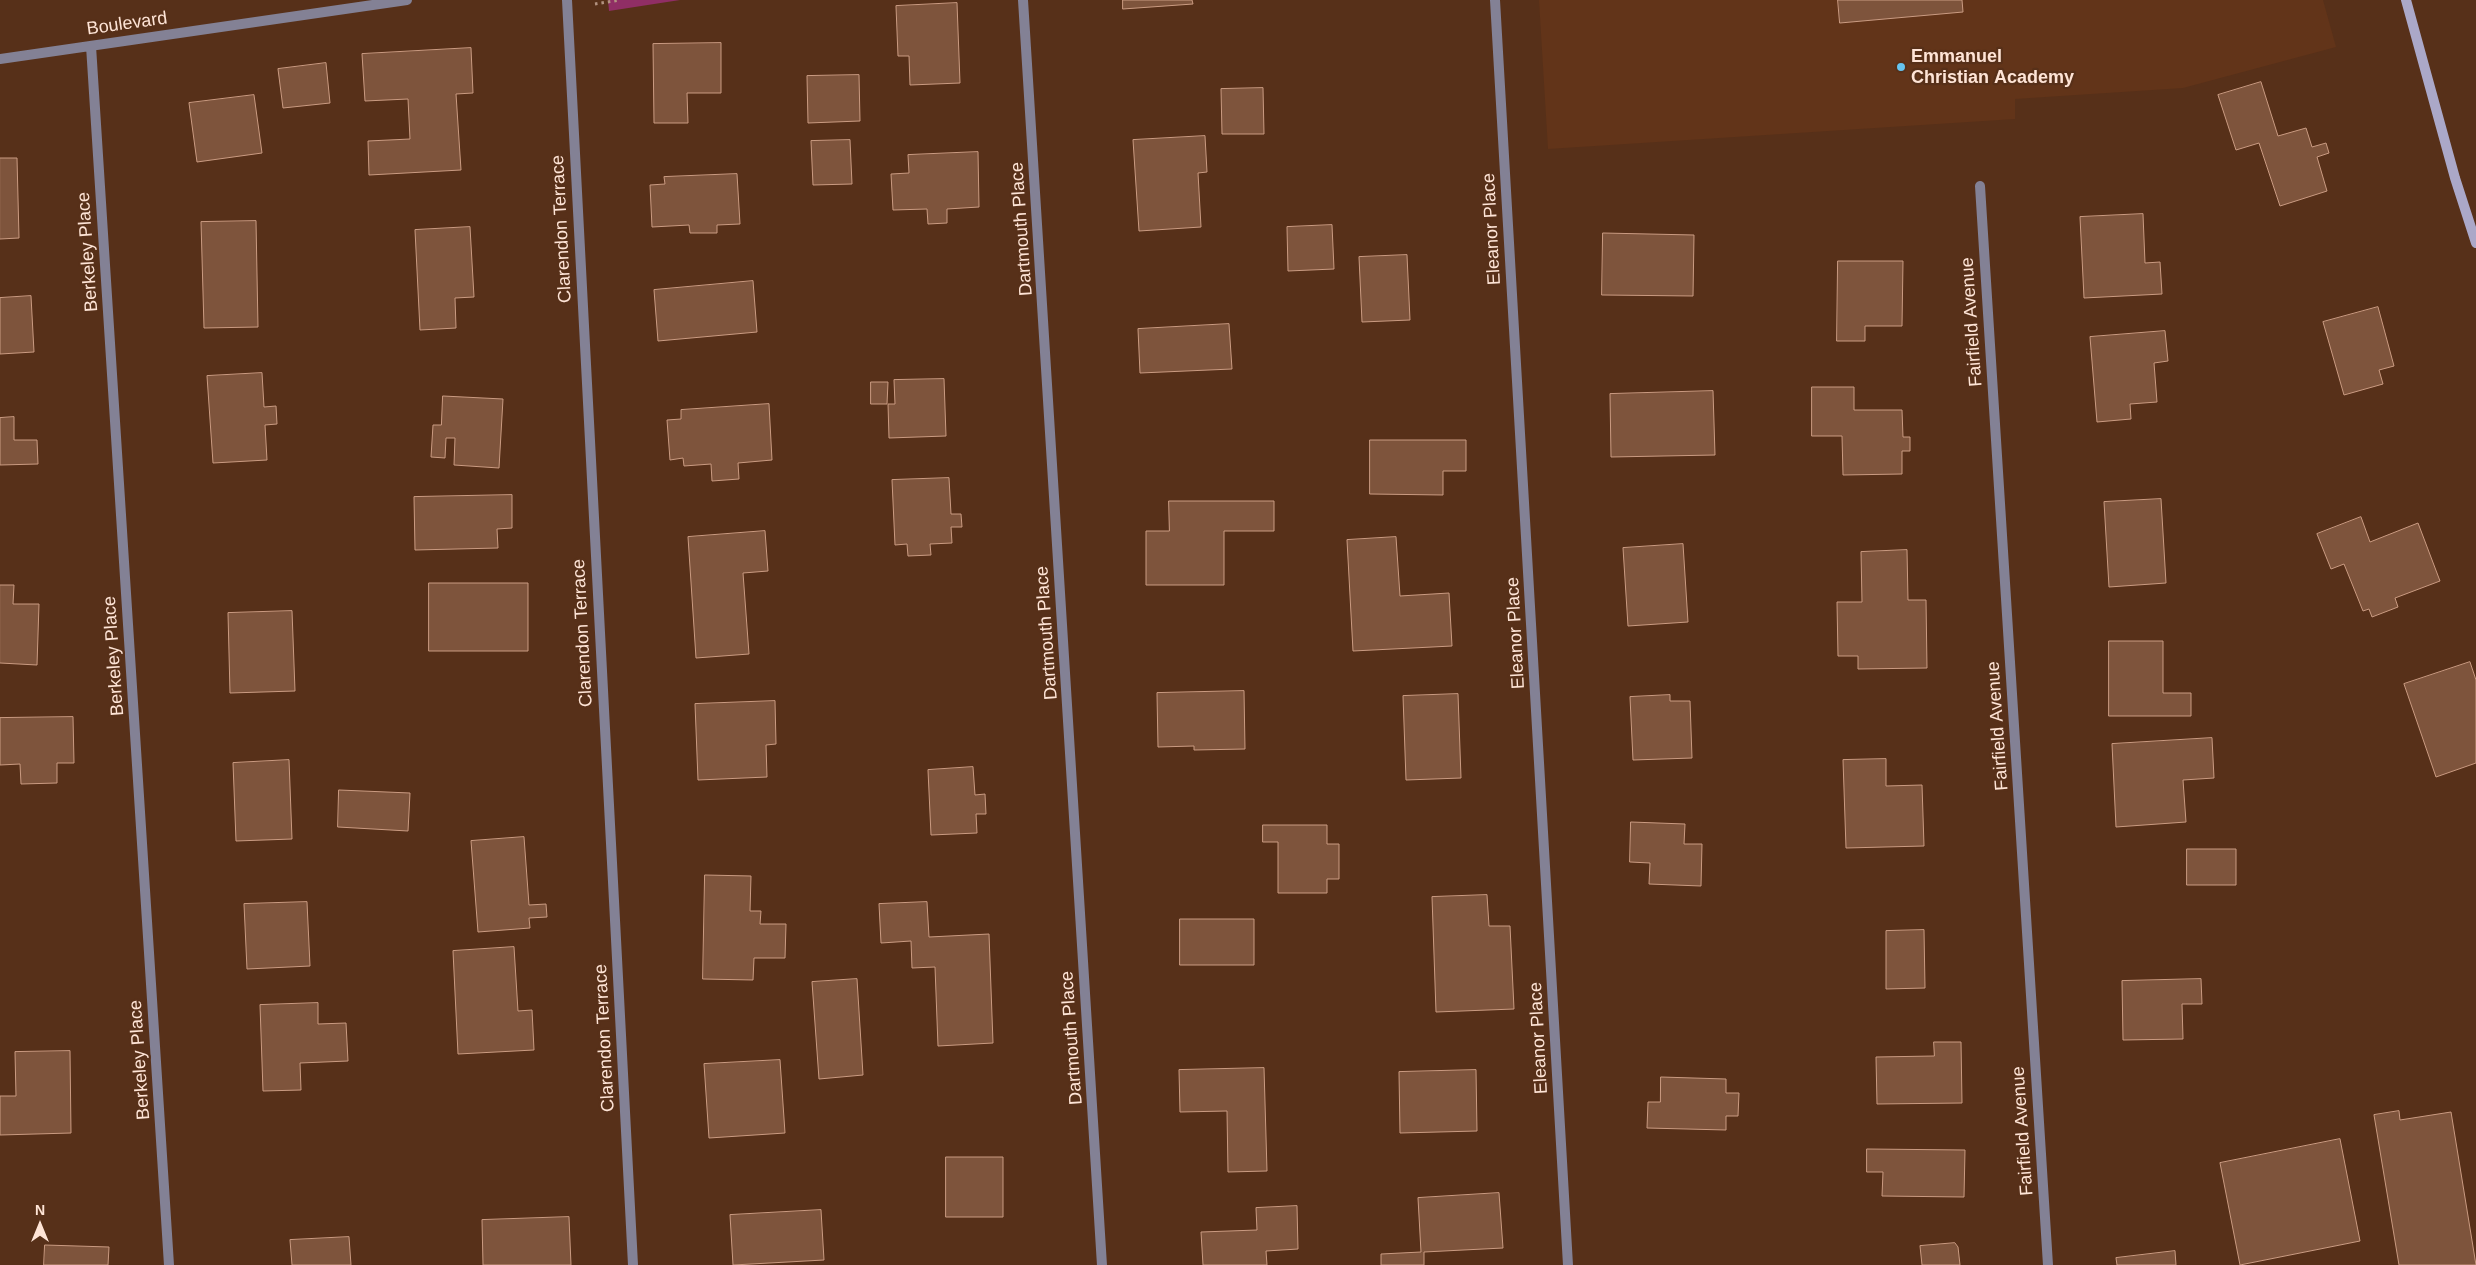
<!DOCTYPE html>
<style>
body{margin:0}
#map{position:relative;width:2476px;height:1265px;overflow:hidden;background:#573019;font-family:Arial,sans-serif}
canvas{display:block}
.north{position:absolute;left:15px;top:1200px;width:50px;height:50px;-webkit-text-stroke:4px #573019;paint-order:stroke;rotate:0deg;font-size:14px;font-weight:700;line-height:20px;text-align:center;color:#fee4d6}
.north::after{content:'';display:block;margin:auto;width:18px;height:22px;background:#fee4d6;clip-path:polygon(50% 0,100% 100%,50% 72%,0 100%)}
</style>
<div id="map">
<canvas width="2476" height="1265"></canvas>
<div class="north">N</div>
</div>
<script>
const context = document.querySelector('canvas').getContext('2d');
context.lineJoin = 'round';
function paint(path, color) {
  context.fillStyle = color;
  context.fill(path, 'evenodd');
}
function stroke(path, color, width, dash) {
  context.strokeStyle = color;
  context.lineWidth = width;
  context.lineCap = dash ? 'butt' : 'round';
  context.setLineDash(dash || []);
  context.stroke(path);
}
function label(font, color, halo, rows, align = 'center') {
  context.font = font + ' Arial,sans-serif';
  context.lineWidth = 4.5;
  context.setLineDash([]);
  context.textBaseline = 'middle';
  context.strokeStyle = halo;
  context.fillStyle = color;
  for (const [text, x, y, turn = 0] of rows) {
    context.save();
    context.translate(x, y);
    context.rotate((+turn || 0) * Math.PI / 180);
    context.textAlign = isNaN(turn) ? turn : align;
    if (halo) context.strokeText(text, 0, 0);
    context.fillText(text, 0, 0);
    context.restore();
  }
}
paint(new Path2D(`
 M1539 0H2323L2336 47 2183 88 2015 99V119L1548 149Z`), '#623419');
paint(new Path2D(`
 M608 0H680L609 11Z`), '#902e65');
const building = new Path2D(`
 M1123 0H1192L1193 4 1123 9Z
 M1838 0H1962L1963 12 1840 23Z
 M957 3 960 83 910 85 909 56H898L896 6Z
 M721 43V93H687L688 123H654L653 44Z
 M471 48 473 93 456 94 461 170 369 175 368 141 410 139 408 99 365 101 362 54Z
 M326 63 330 103 283 108 278 69Z
 M859 75 860 121 808 123 807 76Z
 M2261 82 2278 136 2306 128 2312 147 2326 143 2329 153 2317 157 2327 191 2280 206 2259 143 2236 150 2218 95Z
 M1263 88 1264 134H1222L1221 89Z
 M254 95 262 153 197 162 189 103Z
 M1205 136 1207 172 1198 173 1201 227 1139 231 1133 140Z
 M850 140 852 184 813 185 811 141Z
 M978 152 979 207 947 209V223L928 224 927 209 893 210 891 174 909 173 908 155Z
 M0 158H17L19 238 0 239Z
 M737 174 740 224 717 225V233H690L689 225 652 227 650 185 665 184 664 177Z
 M2143 214 2145 263 2160 262 2162 294 2084 298 2080 217Z
 M256 221 258 327 204 328 201 222Z
 M1332 225 1334 269 1288 271 1287 227Z
 M470 227 474 297 455 298 456 328 420 330 415 230Z
 M1603 233 1694 235 1693 296 1602 295Z
 M1407 255 1410 320 1362 322 1359 257Z
 M1838 261H1903L1902 326H1865V341H1837Z
 M753 281 757 332 658 341 654 290Z
 M31 296 34 352 0 354V298Z
 M2378 307 2394 366 2379 370 2383 384 2344 395 2323 322Z
 M1229 324 1232 369 1140 373 1138 329Z
 M2165 331 2168 361 2154 363 2157 402 2130 404 2131 419 2097 422 2090 337Z
 M262 373 264 407 276 406 277 424 265 425 267 460 213 463 207 376Z
 M944 379 946 436 889 438 888 404H895L894 380Z
 M871 382H888L887 404H871Z
 M1812 387H1854V410H1902L1903 437H1910V451H1902V474L1843 475 1842 436H1812Z
 M1713 391 1715 455 1611 457 1610 394Z
 M443 396 503 399 499 468 454 465 455 438H446L445 458 431 457 433 425H441Z
 M769 404 772 460 738 463 739 479 712 481 711 464 684 466 683 458 670 460 667 420 681 419V410Z
 M14 417V440H37L38 464 0 465V418Z
 M1370 440H1466V471H1443V495L1370 494Z
 M949 478 951 514H961L962 527H951L952 543 930 544 931 555 908 556 907 544 895 545 892 480Z
 M512 495V528L497 529 498 548 415 550 414 497Z
 M2161 499 2166 583 2109 587 2104 502Z
 M1169 501H1274V531H1224V585H1146V531H1169Z
 M2361 517 2370 542 2418 523 2440 581 2395 598 2398 607 2372 617 2369 609 2363 611 2344 564 2331 569 2317 534Z
 M765 531 768 571 743 573 749 654 696 658 688 537Z
 M1396 537 1400 596 1449 593 1452 646 1353 651 1347 540Z
 M1683 544 1688 622 1628 626 1623 548Z
 M1907 550 1908 600H1926L1927 668 1858 669V656H1838L1837 602H1862L1861 552Z
 M429 583H528V651H429Z
 M0 585H14L13 604H39L37 665 0 663Z
 M292 611 295 691 230 693 228 613Z
 M2109 641H2163V693H2191V716H2109Z
 M2470 662 2476 680V763L2436 777 2404 684Z
 M1244 691 1245 749 1194 750V746L1158 747 1157 693Z
 M1458 694 1461 778 1406 780 1403 696Z
 M1670 695V701H1690L1692 758 1633 760 1630 697Z
 M775 701 776 744 766 745 767 777 698 780 695 704Z
 M73 717 74 763H57V783L21 784 20 764 0 765V718Z
 M2212 738 2214 778 2183 780 2186 822 2116 827 2112 744Z
 M1886 759V786L1922 785 1924 846 1846 848 1843 760Z
 M289 760 292 839 236 841 233 763Z
 M973 767 975 795 985 794 986 814H976L977 833 931 835 928 770Z
 M339 790 410 793 408 831 338 827Z
 M1631 822 1685 824 1684 844H1702L1701 886 1649 884 1650 863 1630 862Z
 M1263 825H1327V844H1339V879H1327V893H1278V842H1263Z
 M524 837 529 905 546 904 547 917 529 918 530 928 478 932 471 841Z
 M2187 849H2236V885H2187Z
 M705 875 751 876 750 911H761L760 924H786L785 958H754L753 980 703 979Z
 M1487 895 1489 926H1510L1514 1009 1436 1012 1432 897Z
 M307 902 310 966 247 969 244 904Z
 M927 902 929 937 989 934 993 1043 938 1046 935 967 912 968 911 941 881 943 879 904Z
 M1180 919H1254V965H1180Z
 M1924 930 1925 988 1886 989V931Z
 M514 947 518 1011 532 1010 534 1050 458 1054 453 951Z
 M857 979 863 1075 819 1079 812 982Z
 M2201 979 2202 1004H2182L2183 1039 2123 1040 2122 981Z
 M318 1003V1024L346 1023 348 1061 300 1063 301 1090 263 1091 260 1005Z
 M1934 1042H1961L1962 1103 1877 1104 1876 1057 1934 1056Z
 M70 1051 71 1133 0 1135V1096H16L15 1052Z
 M780 1060 785 1133 709 1138 704 1064Z
 M1264 1068 1267 1171 1228 1172 1227 1111 1180 1112 1179 1070Z
 M1476 1070 1477 1131 1400 1133 1399 1072Z
 M1661 1077 1726 1079V1093H1739L1738 1116H1726V1130L1647 1128 1648 1102H1660Z
 M2399 1111 2400 1120 2451 1112 2476 1265H2399L2374 1115Z
 M2340 1139 2360 1241 2240 1265 2220 1163Z
 M1867 1149 1965 1150 1964 1197 1882 1196 1883 1172H1867Z
 M946 1157H1003V1217H946Z
 M1499 1193 1503 1248 1424 1252V1265H1381V1254L1421 1252 1418 1198Z
 M1297 1206 1298 1249 1266 1251 1267 1265H1203L1201 1232 1257 1230 1256 1208Z
 M821 1210 824 1260 733 1265 730 1215Z
 M569 1217 571 1265H483L482 1220Z
 M349 1237 351 1265H292L290 1240Z
 M1955 1243 1958 1247 1960 1265H1922L1920 1246Z
 M45 1245 109 1247 108 1265H44Z
 M2175 1251 2176 1265H2117L2116 1258Z`);
paint(building, '#7e543c');
stroke(building, '#ca9b82', 1);
stroke(new Path2D(`
 M595 4 620 0`), '#b29280', 3, [2.5, 4]);
stroke(new Path2D(`
 M567 0 633 1265
 M1023 0 1102 1265
 M1495 0 1568 1265
 M91 46 169 1265
 M0 59 407 0
 M1980 186 2048 1265`), '#838195', 10);
stroke(new Path2D(`
 M2406 0 2455 178 2476 243`), '#aba8c8', 10);
for (const [x, y, r, color] of [
 [1901,67,5,"#66c4ef"]
]) {
  const dot = new Path2D();
  dot.arc(x, y, r, 0, 2 * Math.PI);
  context.fillStyle = color;
  context.fill(dot);
  stroke(dot, '#573019', 2);
}
label('18px', '#fee4d6', '#573019', [
 ["Boulevard",127,24,-8],
 ["Clarendon Terrace",562,229,-93],
 ["Dartmouth Place",1022,229,-94],
 ["Eleanor Place",1492,229,-93],
 ["Berkeley Place",88,252,-94],
 ["Fairfield Avenue",1972,322,-94],
 ["Clarendon Terrace",583,633,-93],
 ["Dartmouth Place",1047,633,-94],
 ["Eleanor Place",1516,633,-93],
 ["Berkeley Place",114,656,-94],
 ["Fairfield Avenue",1998,726,-94],
 ["Clarendon Terrace",605,1038,-93],
 ["Dartmouth Place",1072,1038,-94],
 ["Eleanor Place",1539,1038,-93],
 ["Berkeley Place",140,1060,-94],
 ["Fairfield Avenue",2023,1131,-94]
]);
label('bold 18px', '#fee4d6', '#573019', [
 ["Emmanuel",1911,57],
 ["Christian Academy",1911,78]
], 'left');
</script>
